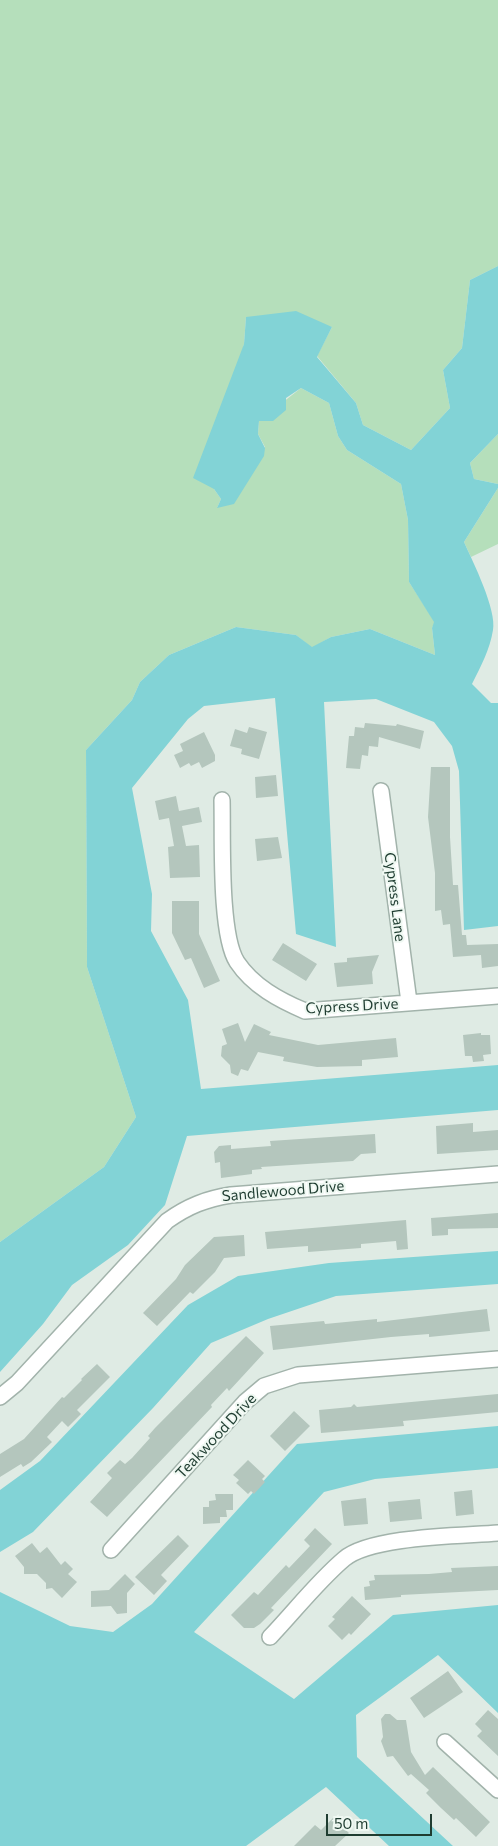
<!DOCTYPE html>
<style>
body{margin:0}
#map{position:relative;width:498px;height:1846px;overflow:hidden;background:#dfebe4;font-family:Commissioner,sans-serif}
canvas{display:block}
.scale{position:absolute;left:326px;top:1814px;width:106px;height:22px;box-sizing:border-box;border:2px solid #1f3d31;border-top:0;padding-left:6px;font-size:15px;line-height:18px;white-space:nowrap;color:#1f3d31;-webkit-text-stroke:4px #eff8f2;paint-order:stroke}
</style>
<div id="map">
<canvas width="498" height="1846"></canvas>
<div class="scale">50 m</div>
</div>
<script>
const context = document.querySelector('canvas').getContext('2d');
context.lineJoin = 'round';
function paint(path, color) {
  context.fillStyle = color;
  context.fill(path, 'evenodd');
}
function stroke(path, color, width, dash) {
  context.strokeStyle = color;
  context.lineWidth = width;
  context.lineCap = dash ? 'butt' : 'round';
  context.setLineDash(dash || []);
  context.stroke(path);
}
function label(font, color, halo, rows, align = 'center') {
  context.font = font + ' Commissioner,sans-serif';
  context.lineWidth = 4;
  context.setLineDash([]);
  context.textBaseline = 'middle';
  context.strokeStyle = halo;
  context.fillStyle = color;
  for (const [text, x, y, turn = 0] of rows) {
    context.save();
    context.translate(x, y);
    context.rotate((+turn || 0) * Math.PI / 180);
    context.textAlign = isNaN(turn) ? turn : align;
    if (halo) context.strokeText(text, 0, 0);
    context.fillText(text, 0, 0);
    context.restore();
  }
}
paint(new Path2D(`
 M0 0H498V266L470 280 462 348 443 370 450 408 411 450 363 425 356 403 317 356 332 327 246 317 244 344 214 489 221 499 217 508 265 447 258 434 259 421 301 388 329 403 338 436 347 450 401 484 408 520 409 582 435 622 432 628 435 655 370 629 331 637 312 648 296 635 236 627 169 655 140 682 132 700 86 750 87 967 136 1117 104 1167 0 1242Z
 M498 434V484L474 479 470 463Z
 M498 488V544L471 557 464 542Z`), '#b5dfbb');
paint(new Path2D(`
 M498 266V434L470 463 474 479 498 484V488L464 542C473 562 497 610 493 630 490 649 481 666 472 684L491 703H498V926L464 930 459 771 452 746 434 722 376 699 324 702 336 947 296 934 275 698 204 706 188 719 132 788 152 894 151 931 188 1000 201 1089 498 1065V1110L187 1136 165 1205 128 1245 72 1285 43 1324 0 1372V1242L104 1167 136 1117 87 967 86 750 132 700 140 682 169 655 236 627 296 635 312 647 331 637 370 629 435 655 432 628 434 622 409 582 408 520 401 484 347 450 338 436 329 403 301 388 286 398V410L273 421H259L258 434 265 448 264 456 234 504 217 508 221 499 214 489 193 478 244 344 246 317 296 311 332 327 317 357 356 403 363 425 411 450 450 408 443 370 462 348 470 280Z
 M498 1251V1284L336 1296 268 1319 211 1343 153 1408 33 1532 0 1552V1490L40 1461 188 1305 238 1276 329 1263Z
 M498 1426V1468L375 1479 324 1492 194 1632 294 1699 393 1615 498 1605V1713L438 1655 356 1715 357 1757 453 1846H389L326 1787 246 1846H0V1592L70 1626 113 1632 152 1604 297 1444Z`), '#82d3d6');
paint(new Path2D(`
 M365 723 396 726 397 724 424 731 420 749 379 737 378 747 369 746 368 756 362 755 360 769 346 768 349 736H354L355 727 364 728Z
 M249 727 267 732 259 759 241 754 242 749 230 746 235 729 247 733Z
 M204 732 215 755V761L202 768 199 762 191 766 189 763 180 768 174 755 183 751 180 744Z
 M431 767H450V837L453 885H458L462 935H466L467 945 498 944V966L482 968 481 955 453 957 450 924 443 925 441 910 435 911V873L428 817Z
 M276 775 278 796 256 798 255 777Z
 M176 796 179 811 199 807 202 822 182 826 186 846 199 845 200 877 170 878 168 847 174 846 169 818 159 820 155 801Z
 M278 837 282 858 257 861 255 839Z
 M172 901H199V934L220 981 204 988 191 958 185 960 172 933Z
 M283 943 317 964 306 981 272 960Z
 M379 955 372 972 373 984 337 987 334 963 347 962V958Z
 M238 1023 245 1042 254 1024 271 1032 269 1035 318 1045 396 1038 398 1057 362 1060V1066L317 1067 283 1061 284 1057 258 1052 248 1071 241 1069 238 1076 231 1073 230 1065 221 1056 222 1046 227 1044 222 1029Z
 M481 1033V1035H490L491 1054 483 1055 484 1061 473 1062 472 1056H465L463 1035Z
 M473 1123V1132L498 1130V1150L437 1154 436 1126Z
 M375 1134 376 1153 361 1154 353 1161 261 1167 262 1169 252 1170V1174L221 1178 220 1162 215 1163 214 1152 219 1146 231 1145V1149L271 1146 270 1141Z
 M498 1213V1228L448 1229V1235L432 1236 431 1218Z
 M406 1220 408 1249 397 1250 396 1241 361 1244V1248L308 1252V1246L267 1249 265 1232Z
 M244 1235 245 1256 224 1258 215 1272 193 1294 190 1292 157 1326 143 1313 176 1279 185 1265 214 1237Z
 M487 1309 490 1331 429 1337V1334L391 1337 273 1350 270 1326 324 1321 325 1324 377 1319V1322Z
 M246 1336 264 1353 229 1391 227 1388 211 1405 212 1407 107 1517 90 1502 112 1478 107 1473 120 1460 125 1464 132 1458 150 1438 148 1436 155 1428Z
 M97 1364 110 1377 77 1410 81 1414 68 1427 62 1421 47 1437 52 1442 31 1462 23 1467 21 1464 0 1477V1454L24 1439 62 1397 64 1398 82 1380 81 1379Z
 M498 1394V1412L403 1421 404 1426 321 1433 319 1410 351 1407 354 1404 357 1407Z
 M294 1411 310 1426 285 1451 270 1436Z
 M248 1460 265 1476 262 1479 265 1482 254 1494 251 1491 248 1494 236 1483 239 1480 233 1475Z
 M472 1490 474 1514 456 1516 454 1492Z
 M215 1494H233V1510H226L227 1517H220V1523L203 1524V1507H209V1501L216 1500Z
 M366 1498 368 1524 344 1526 341 1501Z
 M420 1499 422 1519 390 1522 388 1502Z
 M315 1528 332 1544 271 1608 274 1610 260 1624 254 1628H244L231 1615 254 1592 258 1595 286 1565 289 1568 310 1546 304 1540Z
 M178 1535 189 1546 161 1575 167 1581 154 1595 135 1577Z
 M32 1543 40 1553 47 1547 61 1565 65 1561 73 1569 68 1574 77 1582 62 1598 52 1588 46 1589V1583L37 1574H24V1567L15 1556Z
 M498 1566V1590L401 1595V1597L365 1600 364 1587 370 1586 369 1581 375 1580 374 1575 429 1574 452 1572 451 1568Z
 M125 1574 135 1584 127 1593V1613L117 1614 111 1606 91 1607V1591L109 1590Z
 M352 1596 371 1614 351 1635 349 1633 342 1640 328 1626 335 1619 332 1617Z
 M448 1671 463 1692 424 1718 410 1698Z
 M488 1710 498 1719V1756L477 1736 482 1731 475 1724Z
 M385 1714H390L397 1720H406L411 1752 425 1775 433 1767 490 1822 476 1837 456 1818 454 1820 441 1808 426 1793 429 1790 411 1774 408 1776 393 1756 387 1757 381 1741 383 1737 381 1719Z
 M333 1818 349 1833 335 1846H294L315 1825 321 1830Z`), '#b4c6bd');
const minor = new Path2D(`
 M381 791 409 1002
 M222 800C223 837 219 934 237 962 253 986 279 1000 305 1011L498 996
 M0 1397 17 1383 167 1221C188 1206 206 1199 231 1195L498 1174
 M111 1550 245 1402 264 1386 298 1375 498 1359
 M270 1637C294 1612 317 1582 344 1559 371 1536 461 1536 498 1533
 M445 1742 498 1790`);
stroke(minor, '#a2b3ab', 18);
stroke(minor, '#fff', 15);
label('15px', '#1f3d31', '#eff8f2', [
 ["Cypress Lane",395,897,83],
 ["Cypress Drive",352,1006,-3],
 ["Sandlewood Drive",283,1191,-5],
 ["Teakwood Drive",216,1436,-47]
]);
</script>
